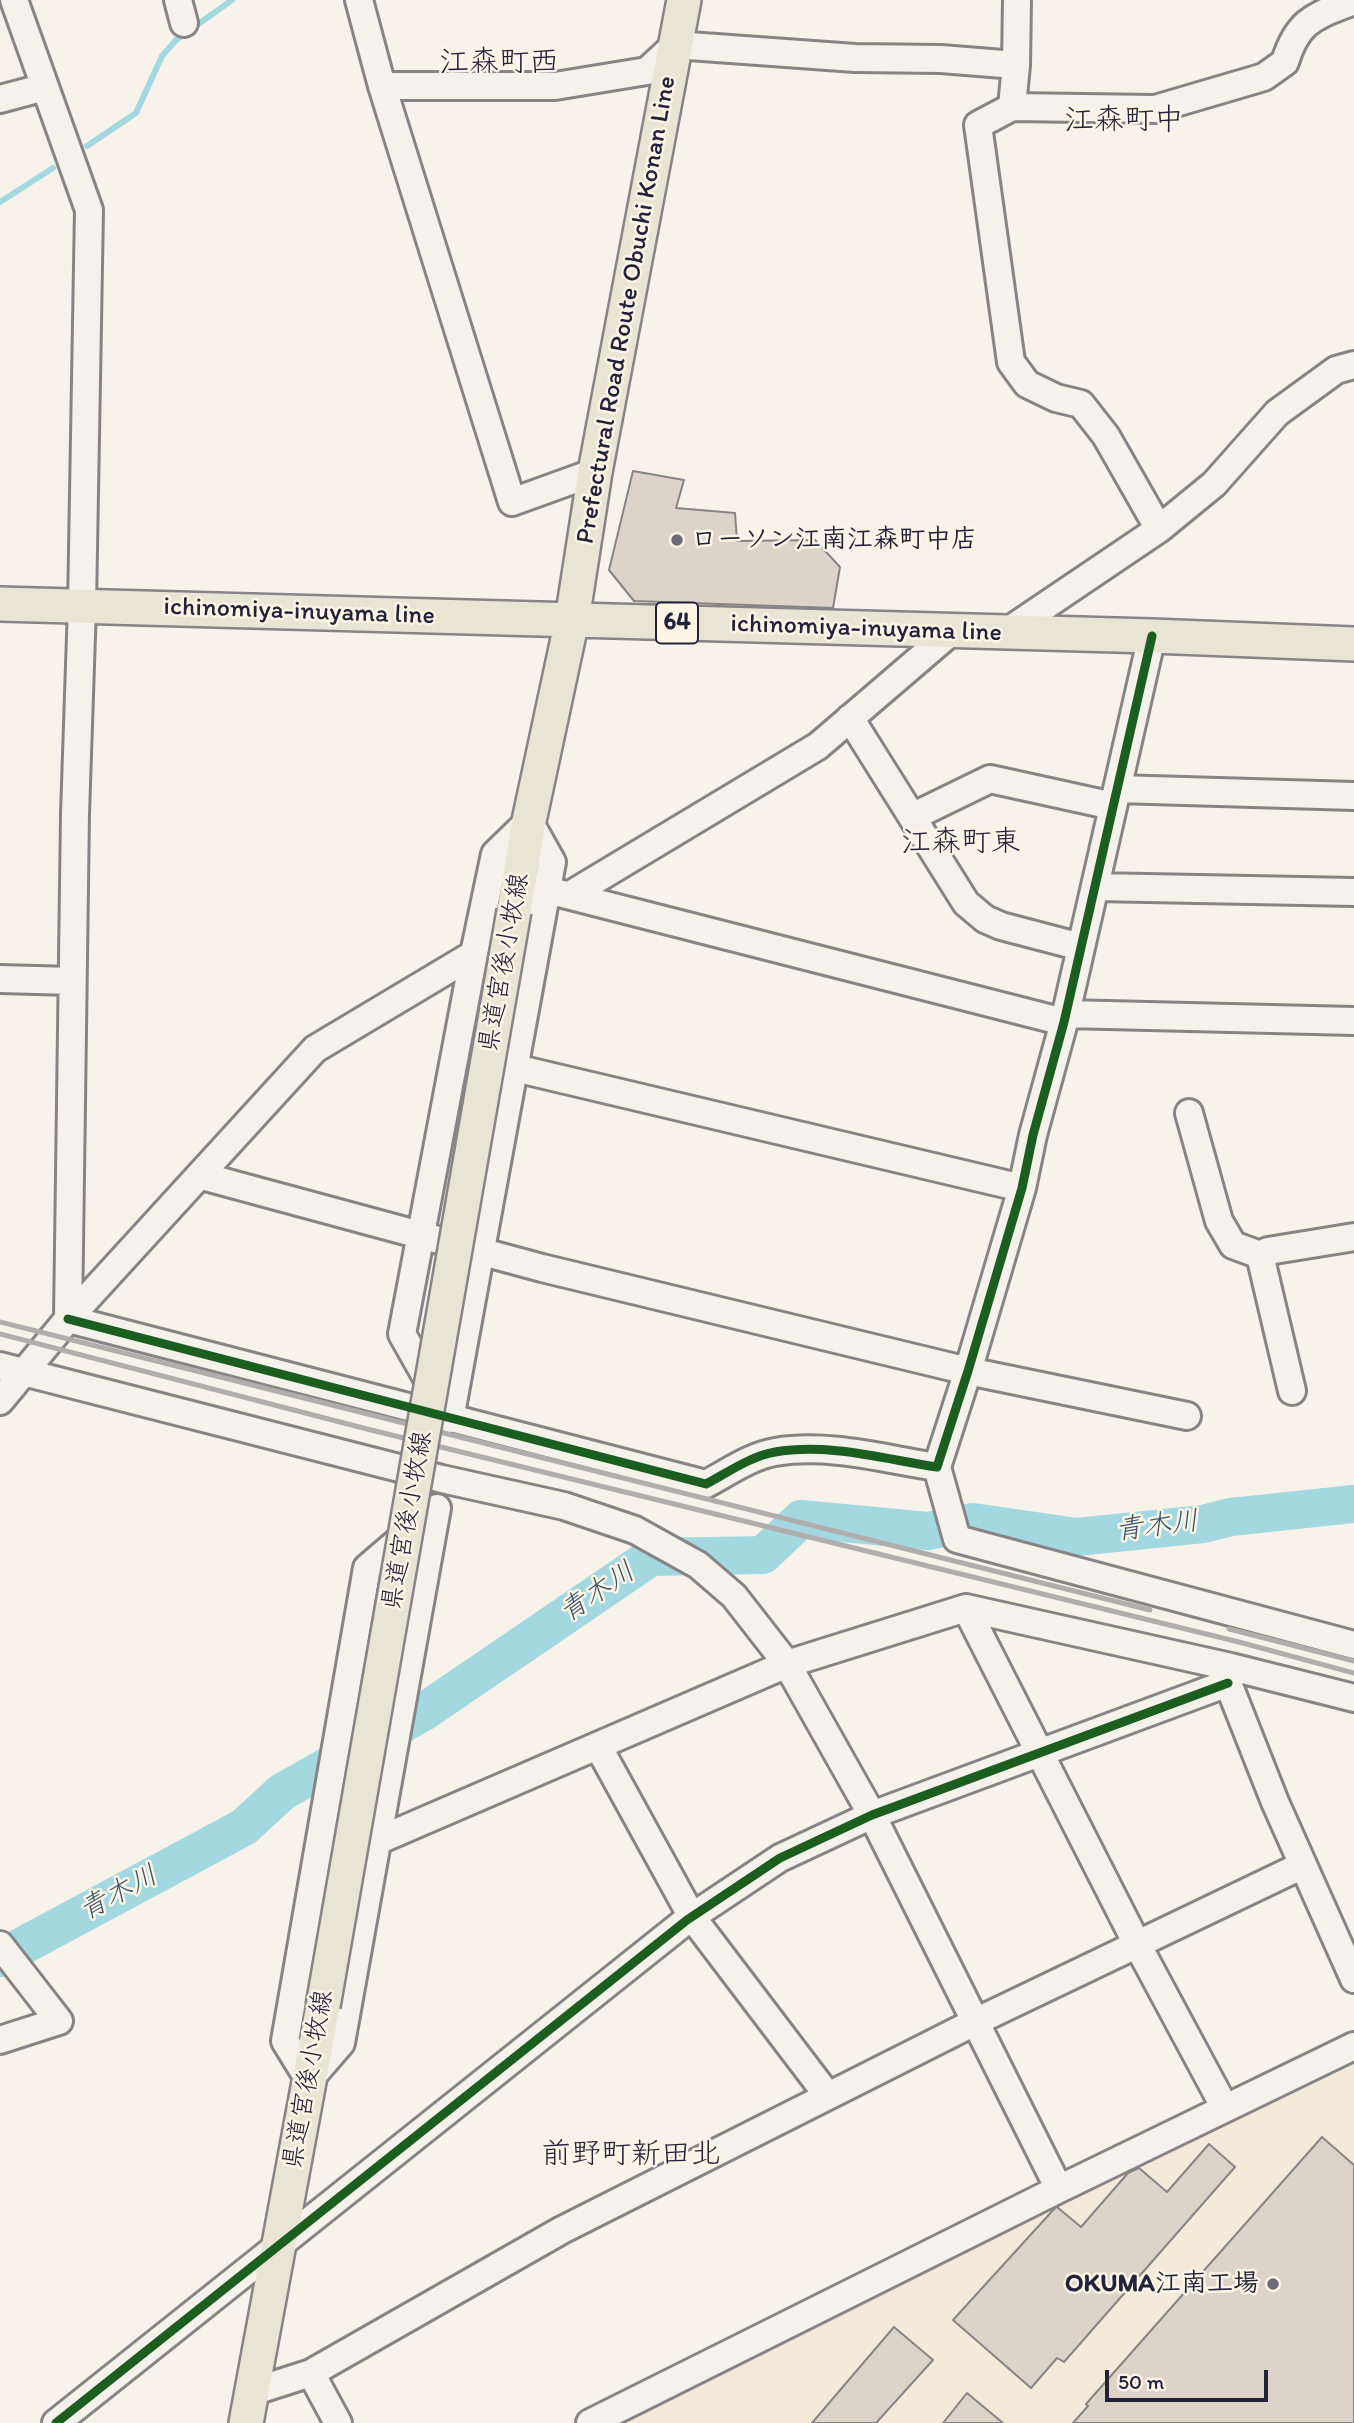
<!DOCTYPE html>
<meta charset="utf-8">
<style>
body{margin:0}
#map{position:relative;width:1354px;height:2423px;overflow:hidden;background:#f7f3ea;font-family:Itim,sans-serif}
canvas{display:block}
.scale{position:absolute;left:1105px;top:2370px;width:163px;height:32px;box-sizing:border-box;border:4px solid #22223b;border-top:0;padding-left:9px;font-size:21px;line-height:24px;white-space:nowrap;color:#22223b;-webkit-text-stroke:5px #fcf5e5;paint-order:stroke}
</style>
<div id="map">
<canvas width="1354" height="2423"></canvas>
<div class="scale">50 m</div>
</div>
<script>
const context = document.querySelector('canvas').getContext('2d');
context.lineJoin = 'round';
function paint(path, color) {
  context.fillStyle = color;
  context.fill(path, 'evenodd');
}
function stroke(path, color, width, dash) {
  context.strokeStyle = color;
  context.lineWidth = width;
  context.lineCap = dash ? 'butt' : 'round';
  context.setLineDash(dash || []);
  context.stroke(path);
}
function label(font, color, halo, rows, align = 'center') {
  context.font = font + ' Itim,"Klee One",sans-serif';
  context.lineWidth = 5;
  context.setLineDash([]);
  context.textBaseline = 'middle';
  context.strokeStyle = halo;
  context.fillStyle = color;
  for (const [text, x, y, turn = 0] of rows) {
    context.save();
    context.translate(x, y);
    context.rotate((+turn || 0) * Math.PI / 180);
    context.textAlign = isNaN(turn) ? turn : align;
    if (halo) context.strokeText(text, 0, 0);
    context.fillText(text, 0, 0);
    context.restore();
  }
}
paint(new Path2D(`
 M1354 2059V2423H616Z`), '#f5eada');
stroke(new Path2D(`
 M87 146 136 113 162 56 176 40 232 0
 M0 202 53 168`), '#a3d8e1', 6);
stroke(new Path2D(`
 M0 1958 244 1827 282 1792 422 1713 651 1557 763 1555 801 1519 928 1531 973 1522 1077 1537 1203 1524 1231 1517 1354 1504`), '#a3d8e1', 38);
const building = new Path2D(`
 M633 471 684 480 676 508 735 513 737 541 815 540 840 567 833 608 634 601 609 570Z
 M1322 2137 1354 2165V2423H1073L1088 2406 1086 2404Z
 M1209 2144 1235 2167 1064 2362 1057 2358 1031 2388 953 2320 1055 2208 1057 2207 1081 2227 1128 2173 1139 2168 1167 2192Z
 M894 2327 933 2360 876 2423H812Z
 M967 2393 1003 2423H943Z`);
paint(building, '#ded3c8');
stroke(building, '#868485', 2);
const minor = new Path2D(`
 M14 0 89 210 82 606 75 814 68 1319
 M178 0 184 23
 M359 0 382 86 512 502 595 472
 M382 86H555L647 71 675 45 855 58 941 59 1016 65
 M0 99 45 87
 M1012 107 1016 65 1017 0
 M1159 529 1106 436 1081 404 1056 398 1027 384 1011 362 978 125 1012 107 1155 109 1264 77 1285 62C1298 19 1316 16 1354 1
 M1005 633 1159 529 1214 484 1277 413 1336 370 1354 365
 M850 718 966 903 985 919 1001 926 1081 947
 M1117 789 1354 796
 M912 817 990 779 1113 806
 M529 821 552 862 450 1419 402 1334 474 954 495 854Z
 M1095 887 1354 892
 M547 890 1064 1022
 M570 895 818 746 951 632
 M0 979 72 981
 M1066 1014 1354 1021
 M515 1068 1022 1188
 M1189 1113 1219 1221 1233 1245 1260 1255
 M202 1176 542 1268 968 1371 1187 1416
 M68 1319 706 1484C727 1473 751 1456 775 1452 829 1443 884 1459 937 1467L968 1371 1022 1188 1033 1135 1064 1022 1152 636
 M0 1366 442 1479 564 1506 635 1530 698 1565 734 1596 787 1664 872 1815 1059 2189
 M1292 1391 1260 1255 1268 1251 1354 1237
 M0 1401 68 1319 315 1049 474 954
 M937 1467 957 1539 1354 1645
 M437 1508 341 2043 309 2080 285 2041 367 1568Z
 M966 1608 1137 1944 1225 2108
 M1231 1669 1228 1683 1275 1802 1354 1979
 M598 1746 692 1917 828 2096
 M377 1841 787 1664 966 1608 1231 1667 1354 1698
 M0 1945 59 2021 0 2040
 M311 2373 338 2423
 M252 2392 311 2373 562 2230 975 2022 1303 1865
 M56 2423 687 1920 780 1858 872 1815 1228 1683
 M590 2423 1059 2189 1354 2046`);
const major = new Path2D(`
 M0 604 1152 636 1354 644
 M514 911 529 821 572 620 595 472 684 0
 M246 2423 323 2006`);
stroke(minor, '#868485', 32);
stroke(major, '#868485', 38);
stroke(minor, '#f5f2ec', 26);
stroke(major, '#e9e5d5', 33);
stroke(new Path2D(`
 M0 1322 1150 1610
 M0 1334 367 1429 1239 1642 1354 1673
 M1229 1629 1354 1661`), '#b0aead', 5);
const majorBridge = new Path2D(`
 M323 2006 514 911`);
stroke(majorBridge, '#868485', 38, []);
stroke(majorBridge, '#e9e5d5', 33);
stroke(new Path2D(`
 M68 1319 706 1484C727 1473 751 1456 775 1452 829 1443 884 1459 937 1467L968 1371 1022 1188 1033 1135 1064 1022 1152 636
 M56 2423 687 1920 780 1858 872 1815 1228 1683`), '#1b5e20', 9);
for (const [x, y, r, color] of [
 [677,540,7,"#6d6b78"],
 [1273,2284,7,"#6d6b78"]
]) {
  const dot = new Path2D();
  dot.arc(x, y, r, 0, 2 * Math.PI);
  context.fillStyle = color;
  context.fill(dot);
  stroke(dot, '#fcf5e5', 2.5);
}
for (const [x, y, w] of [
 [677,623,42]
]) {
  const box = new Path2D();
  box.roundRect(x - w / 2, y - 20.5, w, 41, 5);
  context.fillStyle = '#fcf5e5';
  context.fill(box);
  stroke(box, '#22223b', 2);
}
label('bold 24px', '#22223b', null, [
 ["64",677,623]
]);
label('26px', '#22223b', '#fcf5e5', [
 ["Prefectural Road Route Obuchi Konan Line",627,310,-80],
 ["ichinomiya-inuyama line",299,612,2],
 ["ichinomiya-inuyama line",866,629,2],
 ["県道宮後小牧線",505,963,-80],
 ["県道宮後小牧線",408,1521,-80],
 ["県道宮後小牧線",309,2080,-80]
]);
label('bold 26px', '#22223b', '#fcf5e5', [
 ["ローソン江南江森町中店",691,540],
 ["OKUMA江南工場",1259,2284,"right"]
], 'left');
label('italic 28px', '#3e556c', '#fcf5e5', [
 ["青木川",1157,1527,-7],
 ["青木川",598,1593,-34],
 ["青木川",119,1894,-28]
]);
label('30px', '#22223b', '#fcf5e5', [
 ["江森町西",499,63],
 ["江森町中",1124,121],
 ["江森町東",961,843],
 ["前野町新田北",631,2155]
]);
</script>
